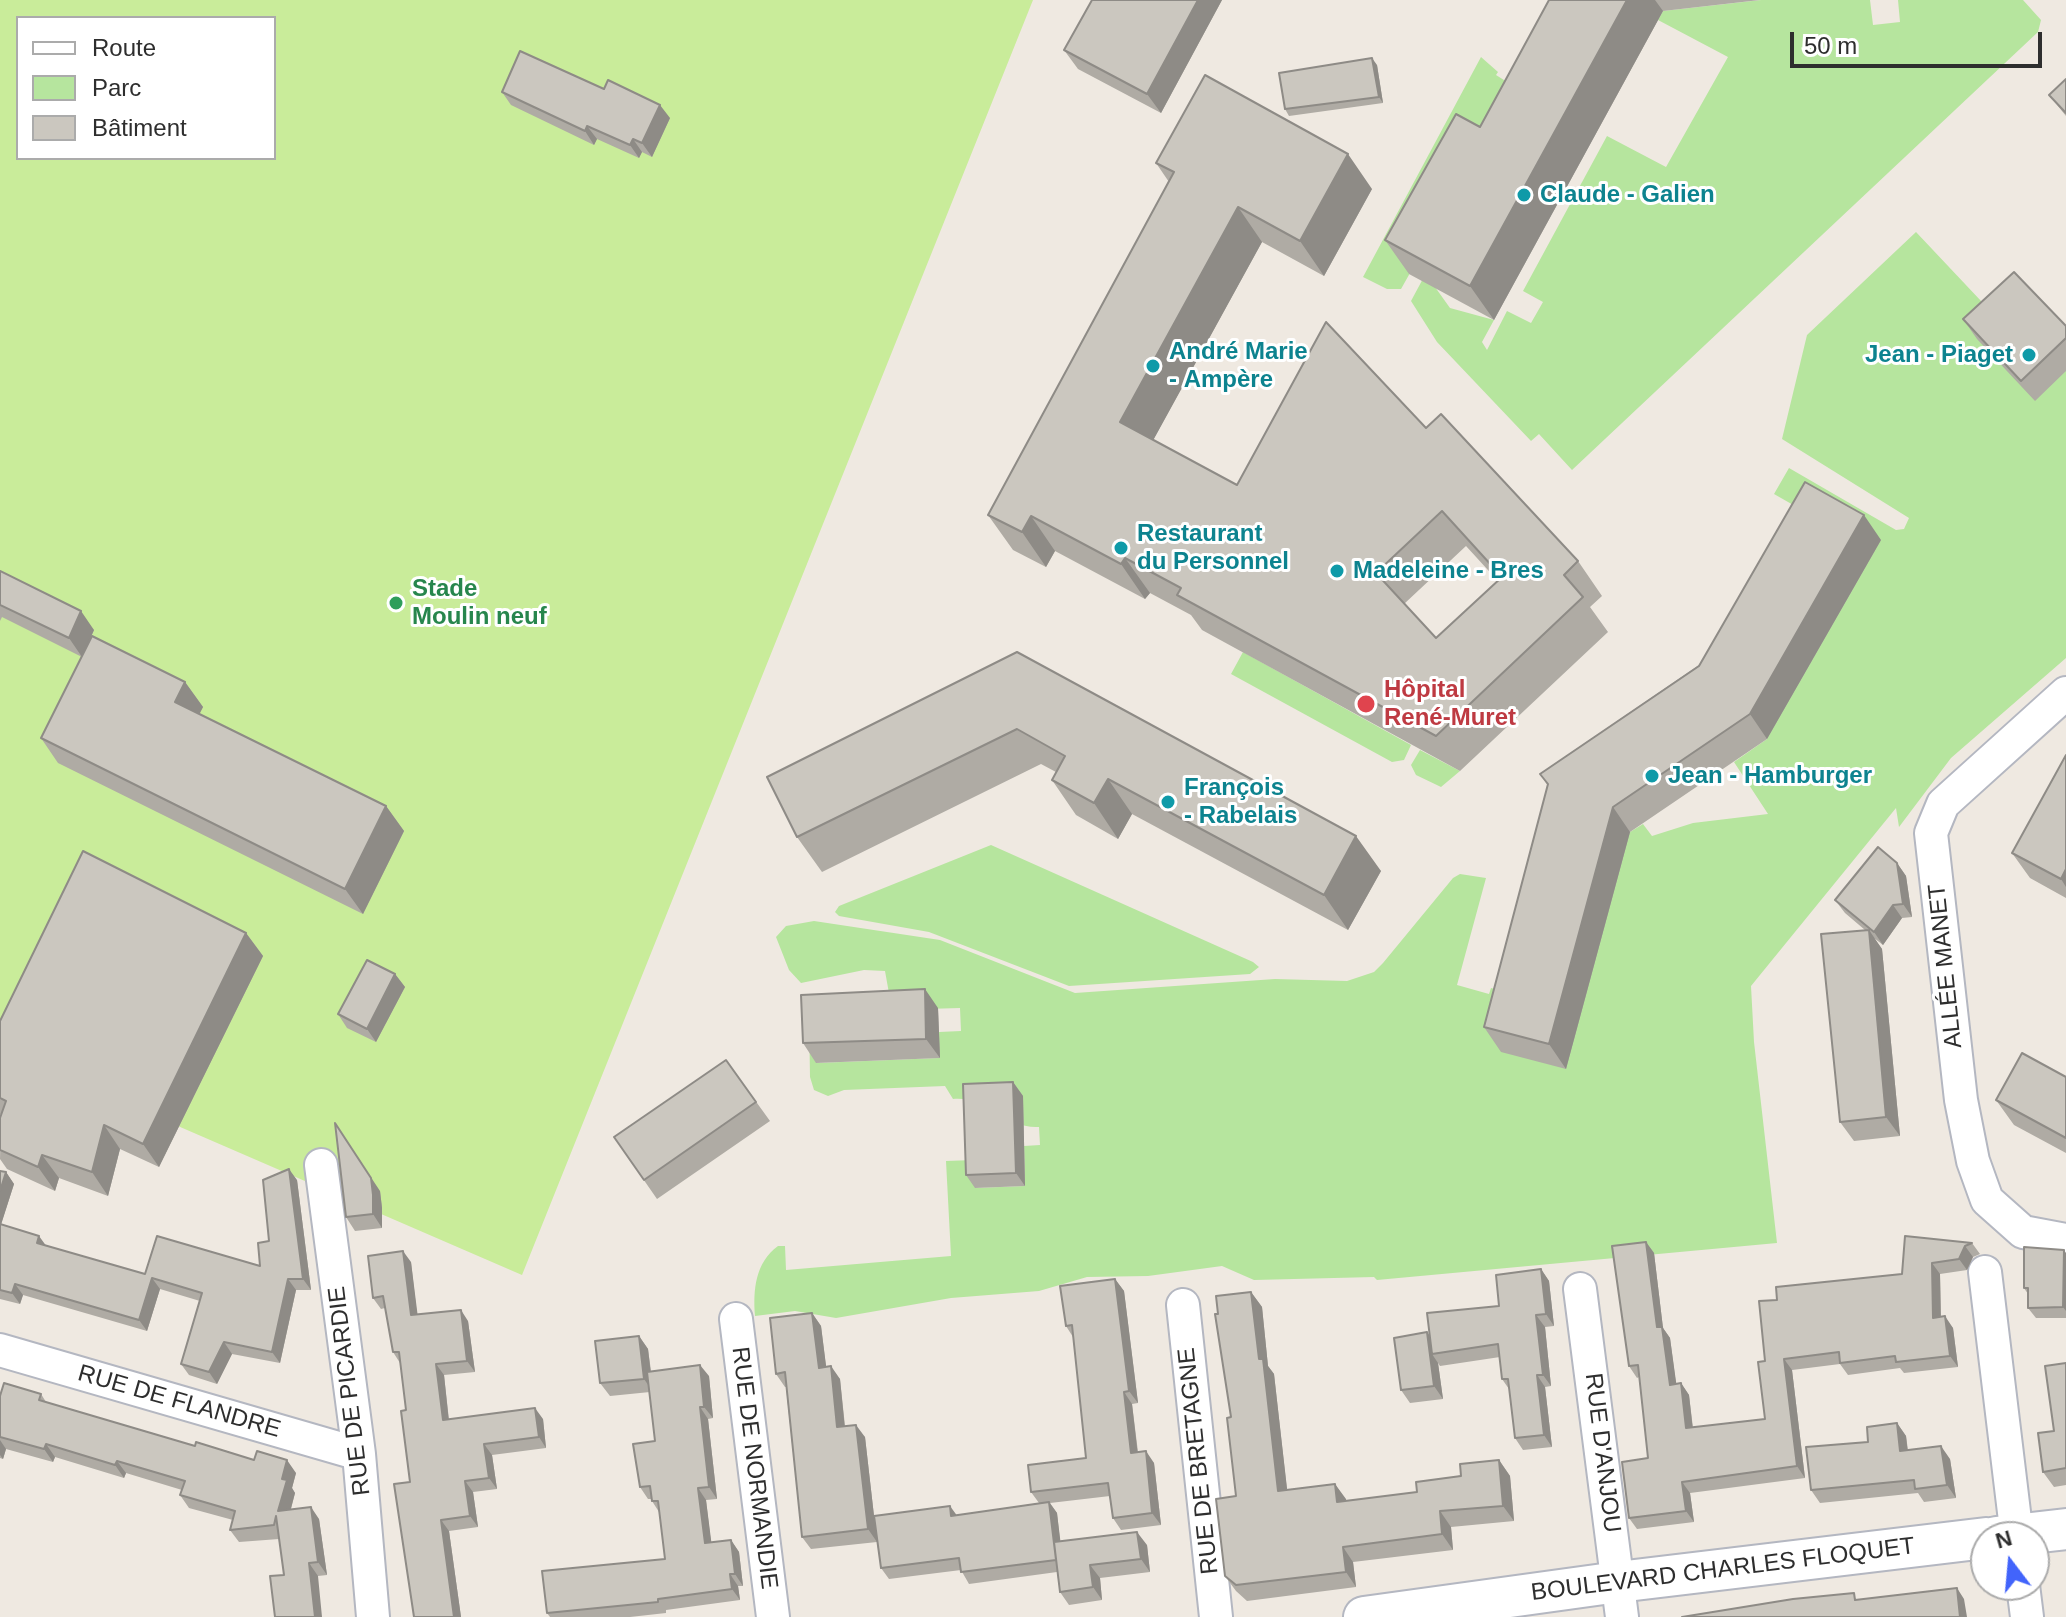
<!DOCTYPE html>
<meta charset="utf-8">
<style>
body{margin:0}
#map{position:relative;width:2066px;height:1617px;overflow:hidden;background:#efe9e1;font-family:Arial,sans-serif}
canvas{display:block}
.legend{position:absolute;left:16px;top:16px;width:260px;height:144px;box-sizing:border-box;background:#fff;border:2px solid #ababab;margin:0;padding:10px 14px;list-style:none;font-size:24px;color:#2e2e2e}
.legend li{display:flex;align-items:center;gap:16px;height:40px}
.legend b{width:40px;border:2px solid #ababab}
.north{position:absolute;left:1970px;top:1521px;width:80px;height:80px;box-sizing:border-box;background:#fff;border:2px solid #ababab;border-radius:50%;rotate:344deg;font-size:22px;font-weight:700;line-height:32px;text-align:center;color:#2e2e2e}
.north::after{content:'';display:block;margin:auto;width:28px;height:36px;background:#4264fb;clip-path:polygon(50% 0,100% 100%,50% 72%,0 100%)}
.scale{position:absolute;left:1790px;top:32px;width:252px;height:36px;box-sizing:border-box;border:4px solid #2e2e2e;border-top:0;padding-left:10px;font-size:24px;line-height:28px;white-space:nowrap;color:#2e2e2e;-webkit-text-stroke:6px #fff;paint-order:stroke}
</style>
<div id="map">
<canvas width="2066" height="1617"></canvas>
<ul class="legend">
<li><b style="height:10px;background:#fff"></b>Route</li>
<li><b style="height:22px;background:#b6e59e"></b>Parc</li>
<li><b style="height:22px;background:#cbc7bf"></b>Bâtiment</li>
</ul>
<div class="north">N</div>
<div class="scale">50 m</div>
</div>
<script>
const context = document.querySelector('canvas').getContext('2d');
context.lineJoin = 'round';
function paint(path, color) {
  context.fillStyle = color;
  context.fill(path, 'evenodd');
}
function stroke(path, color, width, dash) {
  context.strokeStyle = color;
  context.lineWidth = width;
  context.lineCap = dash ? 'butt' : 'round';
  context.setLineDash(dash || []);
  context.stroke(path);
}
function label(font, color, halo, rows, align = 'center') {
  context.font = font + ' Arial,sans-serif';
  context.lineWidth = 6;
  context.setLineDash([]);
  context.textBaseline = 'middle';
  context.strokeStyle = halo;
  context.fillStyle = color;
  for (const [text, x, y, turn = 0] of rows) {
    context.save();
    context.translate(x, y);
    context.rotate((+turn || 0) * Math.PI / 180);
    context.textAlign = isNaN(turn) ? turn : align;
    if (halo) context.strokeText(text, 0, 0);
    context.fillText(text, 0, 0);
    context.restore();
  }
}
paint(new Path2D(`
 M1761 0H1870L1873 25 1900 22 1898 0H2023L2041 20 2038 32 1572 470 1539 434 1531 441 1437 342 1411 301 1490 154 1435 287 1450 308 1494 320 1482 342 1487 350 1507 311 1531 323 1543 302 1523 291 1607 136 1666 167 1728 57 1658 20 1663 11Z
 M1481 57 1498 72 1496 75 1515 87 1401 289H1387L1363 277Z
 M1916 232 1998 319 2066 371V658L1951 758 1899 827 1896 808 1751 986 1754 1042 1777 1243 1377 1280 1374 1277 1254 1280 1222 1266 1148 1276 1087 1277 1039 1291 951 1298 836 1318 795 1311 755 1316C753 1290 755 1263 778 1246H785L786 1270 951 1256 946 1161 974 1160 976 1188 1025 1186 1024 1146 1040 1145 1039 1127C1005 1129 989 1096 953 1099L945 1086 844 1090 828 1096 814 1090 810 1077 809 1015 817 1063 939 1058V1032L961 1031 960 1008 892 1010 885 971 864 970 801 983 789 970 776 937 786 926 814 921 940 940 1075 993 1275 979 1347 981 1374 972 1383 963 1453 878 1460 874 1486 878 1457 985 1489 994 1491 988 1517 995 1630 832 1643 824 1652 836 1693 823 1768 814 1734 762 1767 739 1816 518 1774 494 1789 468 1896 530 1904 529 1909 518 1782 439 1807 335Z
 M1243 652 1411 745 1404 760 1392 762 1231 674Z
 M1420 750 1460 771 1441 787 1416 775 1411 765Z
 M991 845 1253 962 1259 967 1250 974 1069 986 929 932 839 916 835 912 839 906Z`), '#b6e59e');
paint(new Path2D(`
 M0 0H1033L522 1275 0 1049ZM18 18H274V158H18Z`), '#c9ec9a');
const minor = new Path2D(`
 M2066 693 1943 804 1931 833 1961 1100 1973 1161 1987 1200 2023 1232 2066 1240
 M321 1165 359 1454 373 1617
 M1985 1272 2017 1537
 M1580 1289 1622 1617
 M1183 1305 1216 1617
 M736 1319 773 1617
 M0 1350 359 1454
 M2023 1585 2027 1617`);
const tertiary = new Path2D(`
 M1996 1537 2066 1529
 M1364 1617 1618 1582 1986 1538`);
stroke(minor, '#b4b7c1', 36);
stroke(tertiary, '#b4b7c1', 44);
stroke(minor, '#fff', 32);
stroke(tertiary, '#fff', 40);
paint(new Path2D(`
 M1092 0H1222L1161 113 1078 69 1064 50Z
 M1549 0H1760L1663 11 1494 320 1409 274 1385 240 1480 127Z
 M1377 65 1383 103 1289 116 1285 109Z
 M2066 79V116L2049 95Z
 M502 92 670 118 652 157 642 152 639 158 597 139 594 145 511 105Z
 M1156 163 1372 189 1324 276 1262 242 1153 440 1237 485 1426 428 1578 561 1602 596 1590 607 1608 632 1460 771 1202 630 1191 615 1150 593 1145 599 1055 551 1046 567 1013 550 988 515 1169 182ZM1466 546 1498 581 1436 638 1404 604Z
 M1963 319 2066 326V371L2035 401 1977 339Z
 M1881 540 1767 739 1630 832 1566 1069 1501 1052 1484 1027 1548 786 1540 774Z
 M0 571 94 630 82 657 2 617 0 621Z
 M1017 652 1381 871 1348 930 1132 814 1118 839 1076 815 1052 780 1056 772 1041 764 822 872 797 837Z
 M185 682 203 707 199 714 386 806 404 831 363 914 58 763 41 738Z
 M2066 755V898L2030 878 2012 853Z
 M1897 863 1906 876 1912 917 1902 918 1883 945 1874 938 1882 949 1900 1136 1854 1141 1840 1122 1865 930 1845 913 1835 900Z
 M246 933 263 956 159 1167 120 1149 108 1196 59 1178 55 1191 7 1169 0 1159 1 1115 0 1114V1021Z
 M395 974 405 987 376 1042 347 1028 338 1014Z
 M938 1008 940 1058 816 1063 803 1043Z
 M726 1060 770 1121 657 1199 614 1137Z
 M2066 1077V1153L2014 1125 1996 1100Z
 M1013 1082 1023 1096 1025 1186 975 1188 966 1175Z
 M0 1171 6 1172 14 1184 1 1224 46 1246 145 1274 260 1266 269 1241 297 1180 311 1290H296L280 1363 232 1354 217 1384 189 1375 181 1364 200 1301 160 1289 147 1331 23 1295 20 1304 0 1299Z
 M380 1191 382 1208V1228L355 1231 346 1217Z
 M1646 1242 1654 1253 1663 1328 1670 1338 1676 1384 1681 1383 1689 1395 1693 1428 1765 1419V1361L1777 1300 1902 1274 1972 1243 1980 1254 1973 1257 1967 1270 1940 1274 1941 1317 1953 1328 1958 1367 1904 1373 1900 1368 1848 1375 1840 1364 1792 1370 1805 1478 1690 1493 1694 1522 1637 1529 1629 1518 1648 1458 1639 1377 1637 1378 1629 1366Z
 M2066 1253V1318H2036L2028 1308V1294L2024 1288Z
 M411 1262 417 1315 468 1321 475 1372 444 1375 449 1420 543 1419 546 1448 492 1455 497 1489 473 1492 478 1527 449 1531 461 1617H414L410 1482 406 1410 400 1363 393 1352 385 1308 381 1309 373 1298Z
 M1541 1269 1549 1281 1554 1326 1545 1327 1551 1386 1545 1387 1552 1447 1523 1450 1515 1438 1509 1389 1502 1379 1500 1357 1440 1366 1438 1363 1443 1399 1410 1403 1401 1390 1427 1332 1430 1336 1499 1306Z
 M1115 1279 1124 1291 1138 1403 1132 1404 1138 1452 1154 1463 1161 1525 1121 1530 1113 1518 1110 1496 1050 1503 1057 1513 1060 1541 1147 1545 1150 1572 1100 1578 1102 1600 1069 1605 1060 1592 1057 1572 969 1584 961 1570 889 1579 881 1568 877 1542 811 1549 802 1537 786 1387H785L776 1374 812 1313 821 1326 826 1367 840 1379 845 1426 865 1437 874 1516H957L1039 1503 1031 1492 1086 1458 1073 1337 1066 1326Z
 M1251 1292 1262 1307 1268 1366 1274 1374 1287 1490 1335 1484 1346 1501 1417 1492 1499 1460 1510 1476 1514 1521 1451 1527 1453 1550 1353 1562 1356 1587 1247 1601 1236 1591 1225 1576 1236 1496 1231 1417 1218 1314Z
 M639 1336 648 1349 651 1371 709 1376 713 1418 708 1419 717 1499 706 1500 711 1543 731 1540 739 1552 743 1586H738L740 1600 666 1610V1613L630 1617H550L547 1613 665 1559 659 1512 652 1501 651 1499H648L640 1487 655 1441 650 1392 610 1396 600 1383Z
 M2066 1363V1485L2054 1487 2043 1472 2054 1431Z
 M41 1394 46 1402 195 1446 296 1473 292 1488 295 1493 291 1509 319 1519 327 1575 318 1576 284 1575 279 1539 239 1542 230 1530 233 1520 189 1508 180 1495 182 1490 126 1473 124 1478 55 1457 53 1462 6 1449 3 1459 0 1458V1396Z
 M1897 1423 1906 1436 1908 1450 1950 1459 1956 1498 1924 1502 1918 1493 1820 1503 1811 1490 1868 1442Z`), '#afaba4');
paint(new Path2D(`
 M1198 0H1222L1161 113 1147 94Z
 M1627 0H1655L1663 11 1494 320 1470 286Z
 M1372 58 1377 65 1383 103 1379 97Z
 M660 105 670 118 652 157 642 143Z
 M587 126 597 139 594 145 585 131Z
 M633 139 642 152 639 158 630 145Z
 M1348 154 1372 189 1324 276 1300 241Z
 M1238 207 1262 242 1144 457 1120 422Z
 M1864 515 1881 540 1767 739 1750 714Z
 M1031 516 1055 551 1046 567 1022 532Z
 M1125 558 1150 593 1145 599 1121 564Z
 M81 611 94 630 82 657 69 638Z
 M185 682 203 707 193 727 175 702Z
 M1108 779 1132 814 1118 839 1094 803Z
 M386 806 404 831 363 914 345 889Z
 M1613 807 1630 832 1566 1069 1549 1044Z
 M1356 836 1381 871 1348 930 1324 895Z
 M1897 863 1906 876 1912 917 1903 904Z
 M2066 869V887L2061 879Z
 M1893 905 1902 918 1883 945 1874 932Z
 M1869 930 1882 949 1900 1136 1886 1117Z
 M246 933 263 956 159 1167 143 1144Z
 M395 974 405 987 376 1042 367 1029Z
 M925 989 938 1008 940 1058 926 1039Z
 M1013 1082 1023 1096 1025 1186 1016 1173Z
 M335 1123 380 1191 382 1208V1228L373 1214Z
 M104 1125 120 1149 108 1196 92 1172Z
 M42 1155 59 1178 55 1191 38 1167Z
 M289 1169 297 1180 311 1290 303 1279Z
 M6 1172 14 1184 0 1228V1191Z
 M39 1236 47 1247 37 1243Z
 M1646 1242 1654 1253 1663 1328 1670 1338 1678 1396 1670 1385 1657 1327Z
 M1965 1246 1973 1257 1967 1270 1959 1259Z
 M2064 1250 2066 1253V1311L2063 1307Z
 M403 1251 411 1262 419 1326 411 1315Z
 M1932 1263 1940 1274 1941 1329 1933 1318Z
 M1541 1269 1549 1281 1554 1326 1546 1314Z
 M152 1278 160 1289 147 1331 139 1320Z
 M288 1279 296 1290 280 1363 272 1352Z
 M1115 1279 1124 1291 1138 1403 1129 1391Z
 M15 1284 23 1295 20 1304 12 1293Z
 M1251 1292 1262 1307 1268 1366 1274 1374 1289 1506 1278 1491 1259 1359Z
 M461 1310 468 1321 475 1372 467 1361Z
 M812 1313 821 1326 828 1381 819 1368Z
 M1536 1315 1545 1327 1551 1386 1543 1375Z
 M1945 1316 1953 1328 1958 1367 1950 1356Z
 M1427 1332 1436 1346 1432 1354 1438 1363 1443 1399 1434 1386Z
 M639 1336 648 1349 653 1392 644 1379Z
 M224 1342 232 1354 217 1384 209 1372Z
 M1784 1359 1792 1370 1805 1478 1797 1466Z
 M436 1364 444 1375 450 1432 443 1420Z
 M700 1365 709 1376 713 1418 704 1407Z
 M831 1366 840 1379 846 1440 837 1427Z
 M1537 1375 1545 1387 1552 1447 1544 1435Z
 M1681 1383 1689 1395 1694 1440 1686 1428Z
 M1124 1392 1132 1404 1139 1465 1131 1453Z
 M700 1407 708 1419 717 1499 709 1487Z
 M535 1408 543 1419 546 1448 539 1437Z
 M1897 1423 1906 1436 1909 1464 1900 1451Z
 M856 1425 865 1437 877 1542 868 1529Z
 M0 1440 6 1449 3 1459 0 1455Z
 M46 1444 55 1457 53 1462 44 1449Z
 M484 1444 492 1455 497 1489 489 1478Z
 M1941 1446 1950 1459 1956 1498 1947 1485Z
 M1146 1451 1154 1463 1161 1525 1152 1513Z
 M287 1460 296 1473 292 1488 295 1493 287 1523 278 1511 282 1479Z
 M1499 1460 1510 1476 1514 1521 1503 1506Z
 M117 1461 126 1473 124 1478 115 1465Z
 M465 1481 473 1492 478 1527 470 1516Z
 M1682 1482 1690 1493 1694 1522 1686 1511Z
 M1335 1484 1346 1499 1348 1517 1337 1502Z
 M698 1488 706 1500 713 1555 705 1543Z
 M1049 1502 1057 1513 1064 1571 1056 1560Z
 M950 1506 958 1517 951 1516Z
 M311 1507 319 1519 327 1575 318 1562Z
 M1440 1511 1451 1527 1453 1550 1442 1534Z
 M441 1520 449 1531 461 1617H454Z
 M1137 1532 1147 1545 1150 1572 1141 1559Z
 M731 1540 739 1552 743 1586 735 1574Z
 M1343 1547 1353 1562 1356 1587 1346 1572Z
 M309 1563 318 1576 322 1617H315Z
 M1090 1565 1100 1578 1102 1600 1093 1587Z
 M730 1574 738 1586 740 1600 732 1589Z
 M1957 1588 1964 1599 1967 1617H1960Z`), '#8e8b86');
const building = new Path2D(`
 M1092 0H1198L1147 94 1064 50Z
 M1549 0H1627L1470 286 1385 240 1456 114 1480 127Z
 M520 51 604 89 608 80 660 105 642 143 633 139 630 145 587 126 585 131 502 92Z
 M1372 58 1379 97 1285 109 1279 73Z
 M1205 75 1348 154 1300 241 1238 207 1120 422 1237 485 1326 322 1426 428 1441 414 1578 561 1564 575 1583 597 1436 736 1177 595 1181 588 1125 558 1121 564 1031 516 1022 532 988 515 1174 172 1156 163ZM1442 511 1502 577 1436 638 1376 573Z
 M2066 79V113L2049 95Z
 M2014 272 2066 326V338L2021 381 1963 319Z
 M1805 482 1864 515 1750 714 1613 807 1549 1044 1484 1027 1548 784 1540 774 1699 666Z
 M0 571 81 611 69 638 0 605Z
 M92 636 185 682 175 702 386 806 345 889 41 738Z
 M1017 652 1356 836 1324 895 1108 779 1094 803 1052 780 1065 756 1017 729 797 837 767 777Z
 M2066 755V869L2061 879 2012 853Z
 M1878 847 1897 863 1903 904 1893 905 1874 932 1835 900Z
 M83 851 246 933 143 1144 104 1125 92 1172 42 1155 38 1167 0 1150V1118L6 1101 0 1098V1021Z
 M1869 930 1886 1117 1840 1122 1821 934Z
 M367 960 395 974 367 1029 338 1014Z
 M925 989 926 1039 803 1043 801 995Z
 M2022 1053 2066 1077V1138L1996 1100Z
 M726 1060 756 1102 644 1180 614 1137Z
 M1013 1082 1016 1173 966 1175 963 1084Z
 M335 1123 371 1178 373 1195V1214L346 1217Z
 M289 1169 303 1279H288L272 1352 224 1342 209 1372 181 1364 202 1293 152 1278 139 1320 15 1284 12 1293 0 1290V1224L39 1236 37 1243 145 1274 157 1236 260 1266 258 1243 269 1241 263 1180Z
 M0 1171 6 1172 0 1191Z
 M1905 1236 1972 1243 1965 1246 1959 1259 1932 1263 1933 1318 1945 1316 1950 1356 1896 1362 1895 1356 1840 1363 1839 1352 1784 1359 1797 1466 1682 1482 1686 1511 1629 1518 1622 1462 1648 1458 1638 1365 1629 1366 1612 1246 1646 1242 1657 1327H1662L1670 1385 1681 1383 1686 1428 1765 1419 1758 1362 1765 1361 1759 1301 1777 1300 1776 1287 1902 1274Z
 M2024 1247 2064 1250 2063 1307 2028 1308V1288H2024Z
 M403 1251 411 1315 461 1310 467 1361 436 1364 443 1420 535 1408 539 1437 484 1444 489 1478 465 1481 470 1516 441 1520 454 1617H414L394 1484 410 1482 401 1411 406 1410 399 1352H393L383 1296 373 1298 368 1256Z
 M1541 1269 1546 1314 1536 1315 1543 1375H1537L1544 1435 1515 1438 1508 1379H1502L1498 1344 1432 1354 1427 1313 1499 1306 1496 1275Z
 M1115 1279 1129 1391 1124 1392 1131 1453 1146 1451 1152 1513 1113 1518 1108 1483 1031 1492 1028 1465 1086 1458 1072 1325 1066 1326 1060 1286Z
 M1251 1292 1259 1359H1263L1278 1491 1335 1484 1337 1502 1417 1492 1416 1482 1461 1476 1460 1464 1499 1460 1503 1506 1440 1511 1442 1534 1343 1547 1346 1572 1236 1585 1225 1576 1216 1499 1236 1496 1227 1418 1231 1417 1215 1314H1218L1216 1296Z
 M812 1313 819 1368 831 1366 837 1427 856 1425 868 1529 802 1537 785 1372 776 1374 770 1318Z
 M1427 1332 1434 1386 1401 1390 1394 1338Z
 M639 1336 644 1379 600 1383 595 1341Z
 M2066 1363V1468L2043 1472 2038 1433 2054 1431 2045 1366Z
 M700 1365 704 1407H700L709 1487 698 1488 705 1543 731 1540 735 1574H730L732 1589 658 1599V1602L547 1613 542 1571 665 1559 658 1501H652L650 1486 640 1487 633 1444 655 1441 647 1372Z
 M4 1383 41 1394 39 1400 195 1446 196 1442 254 1460 257 1451 287 1460 282 1479 287 1480 278 1511 311 1507 318 1562 309 1563 315 1617H275L270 1576 284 1575 276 1516 274 1525 230 1530 235 1511 180 1495 185 1481 117 1461 115 1465 46 1444 44 1449 0 1437V1396Z
 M1897 1423 1900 1451 1941 1446 1947 1485 1915 1489 1914 1480 1811 1490 1806 1447 1868 1442 1867 1427Z
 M1049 1502 1056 1560 961 1572 959 1558 881 1568 874 1516 950 1506 951 1516Z
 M1137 1532 1141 1559 1090 1565 1093 1587 1060 1592 1054 1542Z
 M1957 1588 1960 1617H1682L1793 1599 1854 1593 1855 1600Z`);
paint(building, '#cbc7bf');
stroke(building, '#8e8b86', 2);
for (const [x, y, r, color] of [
 [1524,195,8,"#0f9aa8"],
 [2029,355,8,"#0f9aa8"],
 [1153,366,8,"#0f9aa8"],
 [1121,548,8,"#0f9aa8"],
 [1337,571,8,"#0f9aa8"],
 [396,603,8,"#2e9e5b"],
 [1366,704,10,"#e0444e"],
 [1652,776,8,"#0f9aa8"],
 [1168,802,8,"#0f9aa8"]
]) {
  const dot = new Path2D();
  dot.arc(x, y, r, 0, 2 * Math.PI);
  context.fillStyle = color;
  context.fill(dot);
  stroke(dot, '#fff', 3);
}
label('bold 24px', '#0d838f', '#fff', [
 ["Claude - Galien",1540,195],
 ["André Marie",1169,352],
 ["- Ampère",1169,380],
 ["Jean - Piaget",2013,355,"right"],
 ["Restaurant",1137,534],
 ["du Personnel",1137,562],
 ["Madeleine - Bres",1353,571],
 ["Jean - Hamburger",1668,776],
 ["François",1184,788],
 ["- Rabelais",1184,816]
], 'left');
label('bold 24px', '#27864d', '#fff', [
 ["Stade",412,589],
 ["Moulin neuf",412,617]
], 'left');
label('bold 24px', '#be3a42', '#fff', [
 ["Hôpital",1384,690],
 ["René-Muret",1384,718]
], 'left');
label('24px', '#2e2e2e', '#fff', [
 ["ALLÉE MANET",1946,966,-96],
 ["RUE DE PICARDIE",350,1391,-97],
 ["RUE DE FLANDRE",179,1402,16],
 ["RUE D'ANJOU",1602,1453,83],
 ["RUE DE BRETAGNE",1199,1461,-96],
 ["RUE DE NORMANDIE",754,1468,83],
 ["BOULEVARD CHARLES FLOQUET",1723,1570,-7]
]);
</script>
